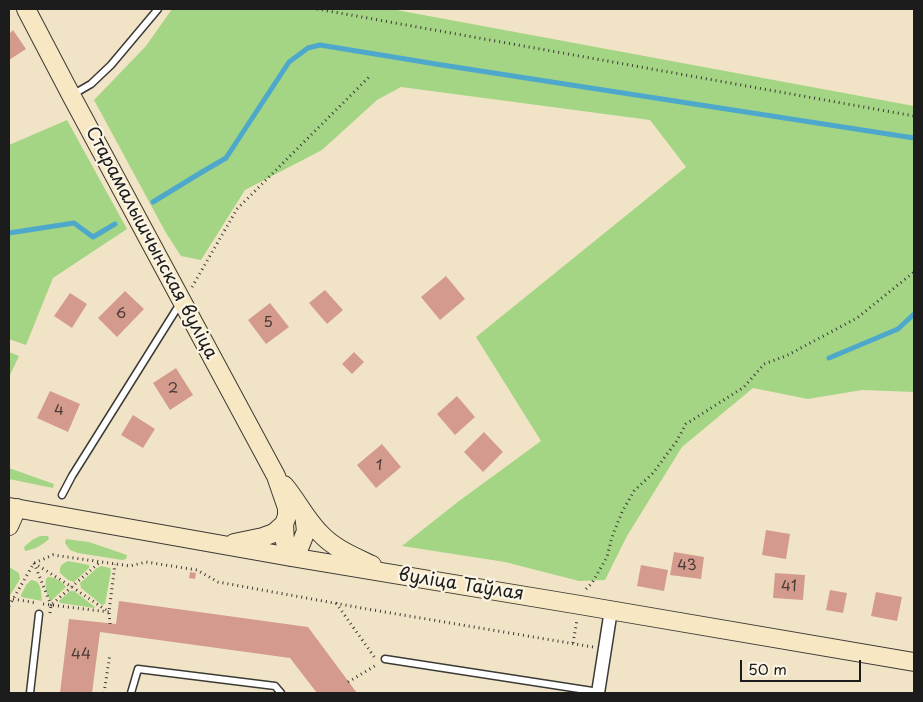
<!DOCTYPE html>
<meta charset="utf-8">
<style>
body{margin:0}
#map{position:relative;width:923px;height:702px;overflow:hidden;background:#f1e4c6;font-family:"Playpen Sans",sans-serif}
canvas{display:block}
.frame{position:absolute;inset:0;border:10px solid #1c1c1c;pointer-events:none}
.scale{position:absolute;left:740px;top:660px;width:121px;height:22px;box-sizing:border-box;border:2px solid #1c1c1c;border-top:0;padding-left:6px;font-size:15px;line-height:18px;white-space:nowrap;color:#1c1c1c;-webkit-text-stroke:4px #fcf5e5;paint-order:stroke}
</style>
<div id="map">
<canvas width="923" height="702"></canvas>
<div class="frame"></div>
<div class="scale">50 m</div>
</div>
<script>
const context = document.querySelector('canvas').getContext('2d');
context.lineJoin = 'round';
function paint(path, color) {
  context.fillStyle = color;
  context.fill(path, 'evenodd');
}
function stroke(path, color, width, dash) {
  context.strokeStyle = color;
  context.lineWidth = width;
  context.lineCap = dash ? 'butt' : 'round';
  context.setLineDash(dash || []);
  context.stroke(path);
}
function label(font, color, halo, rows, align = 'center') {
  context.font = font + ' "Playpen Sans",sans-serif';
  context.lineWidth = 4.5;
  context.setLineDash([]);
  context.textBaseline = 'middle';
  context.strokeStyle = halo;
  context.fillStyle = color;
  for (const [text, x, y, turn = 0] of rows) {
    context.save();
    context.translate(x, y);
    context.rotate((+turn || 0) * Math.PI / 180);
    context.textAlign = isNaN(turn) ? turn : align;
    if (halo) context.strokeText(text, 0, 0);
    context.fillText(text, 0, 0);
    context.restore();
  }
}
paint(new Path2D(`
 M172 9H391L914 106V392L862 390 808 399 753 388 682 447 627 536 605 580 579 581 505 562 402 546 459 501 541 441 476 337 686 167 650 120 401 87 377 100 322 150 245 190 201 260 181 256 166 233 94 100 146 46Z
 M67 120 127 229 53 278 26 345 9 339V145Z
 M9 352 19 356 9 377Z
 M9 468 54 484 53 488 9 479Z
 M40 536H48L49 539C41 546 35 549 25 551L24 547 32 540Z
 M66 539 89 542 127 555 126 559 122 560 78 553 70 550 65 543Z
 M68 561 89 565V568L74 582 68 580 60 573C59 566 62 564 68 561Z
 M101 566 110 568 111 571 105 604 102 605 81 588 80 583 97 568Z
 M9 567 19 573 20 579 9 597Z
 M48 577C55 577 63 582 66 587L51 601C46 595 45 587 46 579Z
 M31 580C42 581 41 592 42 601L21 597V595L26 585Z
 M70 591H74L95 607 94 608 60 603 59 601Z`), '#a4d584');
stroke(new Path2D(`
 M153 202 202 172 226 158 289 62 308 48 320 45 442 65 914 138
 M9 233 74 223 93 237 115 224
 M829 358 898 329 914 314`), '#4ea8cb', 5);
paint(new Path2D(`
 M13 30 26 49 9 60V34Z
 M446 276 465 299 440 320 421 297Z
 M325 290 343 310 327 324 309 303Z
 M125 291 144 309 117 337 98 318Z
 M70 293 87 304 72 328 54 316Z
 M270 303 289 327 266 344 248 320Z
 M354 352 364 362 352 374 342 364Z
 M176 368 193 395 170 410 153 383Z
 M50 391 80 404 68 432 37 418Z
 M457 396 475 417 455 435 437 414Z
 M133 415 155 429 143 448 121 435Z
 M484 432 503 452 483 472 464 452Z
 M382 444 401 467 376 488 357 465Z
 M766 530 790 534 786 559 762 555Z
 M674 552 704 557 701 579 670 575Z
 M641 565 668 570 664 591 637 586Z
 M190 572 196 573 195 579 189 578Z
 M775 573 805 575 803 600 773 598Z
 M830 590 847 593 843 613 826 610Z
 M876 592 902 597 897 621 871 616Z
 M119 601 308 627 357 693H317L290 658 100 632 92 693H60L69 619 116 624Z`), '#d49b8c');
const service = new Path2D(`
 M72 95 91 84 111 65 158 9
 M62 495 72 476 176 310 182 303
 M385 659 599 692
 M30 693 39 614
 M131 693 138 669 275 686 281 693`);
const minor = new Path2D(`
 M598 693 611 610`);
const secondary = new Path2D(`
 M26 9 71 95 276 476 287 508V516L284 524 285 542 291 557
 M284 485C297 500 305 518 319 532 333 548 353 556 372 565
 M9 507 291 557 580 605 914 662
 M9 526 17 508
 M234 543 263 537 274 533 284 524
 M291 557 300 546 306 531 304 514`);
stroke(service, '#3c3a36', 9);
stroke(minor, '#3c3a36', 15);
stroke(secondary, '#3c3a36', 20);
stroke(new Path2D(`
 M317 9 914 116
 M192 287 237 209 370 76
 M34 563 72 587 109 612 43 604
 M34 563 51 605 49 606
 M586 589 592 583 607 557 612 537 622 512 634 491 653 473 676 442 686 424 744 387 764 364 786 356 857 318 914 272
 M13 599 37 603
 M336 603 375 658
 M9 606 34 563 53 555 130 566 146 562 197 570 218 582 367 609 593 647
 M50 613 51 605 100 562
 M110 624 109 612 115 564
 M573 643 577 620
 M348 682 378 664
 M104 693 110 654`), '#3c3a36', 3, [1, 4]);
stroke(service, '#fff', 6);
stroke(minor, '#fff', 12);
stroke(secondary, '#f7e8c3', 18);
label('15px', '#4a3c38', null, [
 ["6",121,314],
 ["5",268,323],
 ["2",173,389],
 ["4",59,411],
 ["1",379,466],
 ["43",687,566],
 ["41",789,587],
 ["44",81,655]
]);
label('18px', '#1c1c1c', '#fcf5e5', [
 ["Старамалышчынская вуліца",151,243,62],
 ["вуліца Таўлая",461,585,9]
]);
</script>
